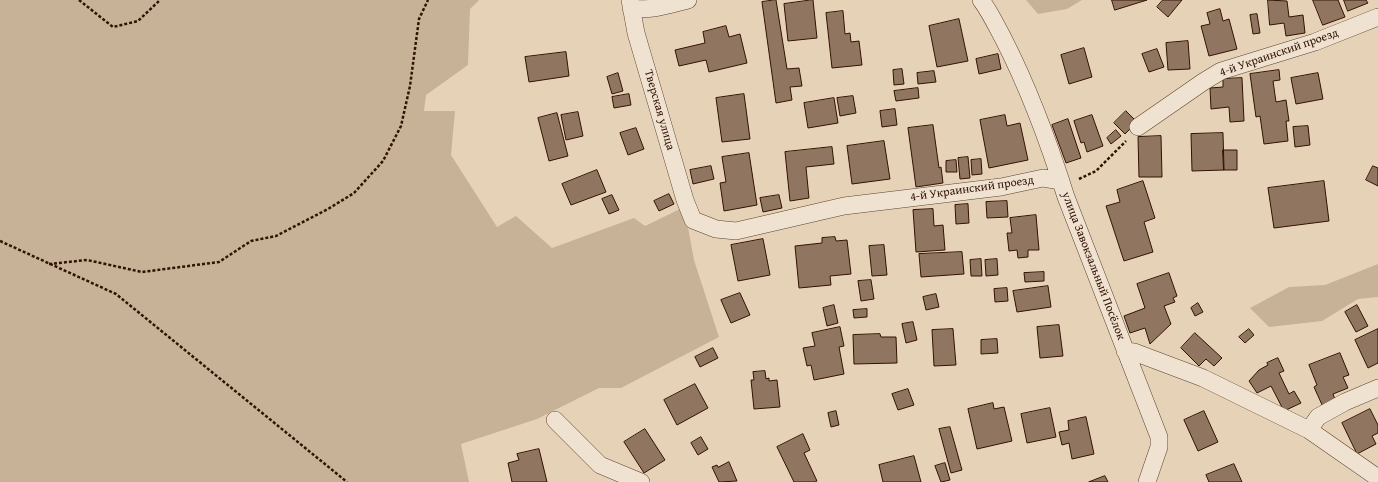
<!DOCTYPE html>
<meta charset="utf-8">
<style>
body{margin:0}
canvas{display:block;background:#e6d3b7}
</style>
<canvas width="1378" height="482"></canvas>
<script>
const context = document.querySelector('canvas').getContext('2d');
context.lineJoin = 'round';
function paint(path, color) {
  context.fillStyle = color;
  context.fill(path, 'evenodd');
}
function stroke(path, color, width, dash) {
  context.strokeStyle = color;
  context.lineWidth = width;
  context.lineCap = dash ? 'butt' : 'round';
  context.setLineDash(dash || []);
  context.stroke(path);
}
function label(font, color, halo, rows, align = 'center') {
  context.font = font + ' "Gentium Book Plus",serif';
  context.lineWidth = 3;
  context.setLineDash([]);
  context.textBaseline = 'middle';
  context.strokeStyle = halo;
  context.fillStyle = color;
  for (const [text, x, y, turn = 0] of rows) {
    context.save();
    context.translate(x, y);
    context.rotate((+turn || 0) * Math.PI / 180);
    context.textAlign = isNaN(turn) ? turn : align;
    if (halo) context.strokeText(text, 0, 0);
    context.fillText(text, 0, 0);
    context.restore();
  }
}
paint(new Path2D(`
 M0 0H479L470 9 468 65 426 95 424 111H455L451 155 497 227 516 216 552 248 634 218 645 226 680 209 687 222 694 260 719 337 621 388H599L537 419 461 444 469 482H0Z
 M1026 0H1082L1067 9 1038 14Z
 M1378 264V297L1358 299 1322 321 1269 327 1250 308 1289 287 1325 285Z`), '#c7b298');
const building = new Path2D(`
 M776 0 787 69 799 68 802 86 790 87 792 100 776 103 762 2Z
 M813 0 817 38 788 41 784 4Z
 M1112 0H1147L1115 10Z
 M1163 0H1182L1168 17 1157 7Z
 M1268 0 1287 1 1289 17 1303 15 1305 33 1286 36 1284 23 1270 25Z
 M1313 0H1338L1345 17 1323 25Z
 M1344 0H1366L1368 3 1348 11Z
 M1220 9 1223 21 1229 19 1237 49 1209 56 1201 26 1210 24 1207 13Z
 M843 11 845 34 850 33 851 42 859 41 862 65 832 68 826 13Z
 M1257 14 1260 33 1253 34 1250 15Z
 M959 19 968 61 937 67 929 26Z
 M726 26 729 37 740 34 747 63 709 72 706 60 679 66 675 50 705 43 703 32Z
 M1188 41 1190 69 1168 70 1166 43Z
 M1084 48 1092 77 1069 84 1061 55Z
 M1157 49 1164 67 1149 72 1142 54Z
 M566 52 569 76 529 82 525 57Z
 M998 54 1001 69 979 74 976 59Z
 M902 69 904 84 894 85 893 70Z
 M1279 70 1280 80 1273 81 1276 102 1286 100 1289 121H1286L1288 141 1264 144 1260 116 1256 117 1250 74Z
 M934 71 936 82 918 84 917 73Z
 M618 73 623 91 612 94 607 77Z
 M1318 73 1323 99 1296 104 1291 78Z
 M1242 78 1244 121 1230 122 1229 107 1211 109 1210 88 1223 87V79Z
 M918 88 919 98 896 101 894 91Z
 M629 94 631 105 614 108 612 97Z
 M744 94 750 139 722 142 716 98Z
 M853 96 856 113 840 116 837 98Z
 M834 98 838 123 808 128 804 103Z
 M895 109 897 125 882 127 880 111Z
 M1126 111 1137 122 1125 134 1114 123Z
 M578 112 583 136 566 140 561 115Z
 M557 113 568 156 549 161 538 118Z
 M1005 115 1007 126 1020 123 1028 160 989 168 980 120Z
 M1092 115 1103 146 1087 152 1084 142 1081 143 1074 121Z
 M1068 119 1081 158 1066 163 1052 125Z
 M933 125 939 168 941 167 943 183 916 187 908 128Z
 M1308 126 1310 145 1295 147 1293 127Z
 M636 128 644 149 628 155 620 133Z
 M1116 130 1121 136 1111 144 1107 138Z
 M1223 133 1224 170 1192 171 1191 134Z
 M1161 136 1162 177H1139L1138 137Z
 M884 141 890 179 852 184 847 146Z
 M832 147 834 164 806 167 809 198 790 201 785 152Z
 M1223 150H1237V170H1224Z
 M749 153 757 205 724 211 720 183 726 182 722 157Z
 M968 157 970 178 960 179 958 158Z
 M981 159 982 174 972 175 971 160Z
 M956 160 957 172H946V161Z
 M711 166 714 179 693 184 690 170Z
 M1373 166 1378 168V186L1366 180Z
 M597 170 606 192 571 205 562 184Z
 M1143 181 1155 218 1144 222 1153 252 1124 261 1106 206 1120 202 1117 190Z
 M1324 181 1329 221 1274 228 1268 188Z
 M669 194 674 204 659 211 654 201Z
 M612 195 619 210 609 214 602 199Z
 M779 195 782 208 763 212 760 198Z
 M1007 201 1008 217 987 218 986 202Z
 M968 204 969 223 956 224 955 205Z
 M933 209 934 226 943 225 945 250 916 252 913 210Z
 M1036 215 1039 250H1028V257L1018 258 1017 250 1009 251 1007 233H1012L1010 218Z
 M835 237 836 241 847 240 851 274 830 276 831 285 799 288 795 246 822 243V238Z
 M763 239 770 275 738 281 731 245Z
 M884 245 887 275 872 276 869 246Z
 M962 252 964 274 921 277 919 254Z
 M981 259 982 276H971L970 260Z
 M997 259 998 275 986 276 985 260Z
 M1044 272V281L1025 282 1024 273Z
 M1169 273 1177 296 1173 298 1175 302 1164 306 1171 324 1150 344 1145 328 1130 333 1124 316 1145 308 1137 284Z
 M871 280 874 299 861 301 858 281Z
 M1048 286 1051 307 1017 312 1013 291Z
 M1007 288 1008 301 995 302 994 289Z
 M740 293 750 315 731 323 721 300Z
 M936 294 939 307 926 310 923 297Z
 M1198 303 1203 312 1195 316 1191 308Z
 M834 305 838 323 827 326 823 308Z
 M1357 305 1368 326 1356 332 1345 312Z
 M867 309V317L854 318 853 310Z
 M913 322 917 340 906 343 902 324Z
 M1059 325 1063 356 1040 358 1037 327Z
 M840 327 844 346 839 347 844 374 814 380 811 365 807 366 803 348 815 346 812 333Z
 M953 329 956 365 934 366 932 330Z
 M1249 329 1254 335 1245 343 1239 337Z
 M1378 329V363L1368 368 1355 340Z
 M1195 333 1222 358 1214 366 1206 359 1199 366 1181 348Z
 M880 334 881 337H896L897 363 854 364 853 335Z
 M997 339 998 353 981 354V340Z
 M713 348 718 358 700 367 695 357Z
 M1340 353 1349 375 1343 377 1348 388 1333 394 1336 402 1323 407 1314 387 1317 385 1309 365Z
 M1278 358 1284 371 1279 373 1289 394 1294 391 1301 403 1284 411 1271 386 1257 393 1249 381 1259 370 1268 365 1267 363Z
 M765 371 766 379 769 378V381L777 380 780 407 754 409 751 380H754L753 372Z
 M695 384 708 408 677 425 664 400Z
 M908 389 914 405 898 410 892 394Z
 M993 403 994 409 1004 407 1012 441 977 449 968 409Z
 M1050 408 1056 437 1027 443 1021 414Z
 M1370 409 1378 425V433L1372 436 1376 444 1357 454 1342 423Z
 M836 411 839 425 831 427 828 413Z
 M1204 411 1218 442 1198 451 1184 420Z
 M1086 417 1094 454 1072 459 1069 443 1062 445 1059 432 1069 430 1068 421Z
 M950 427 962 470 951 473 939 429Z
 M645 429 665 460 644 473 624 442Z
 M803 434 810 450 804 453 817 481 815 482H794L777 447Z
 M701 437 708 449 698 455 691 443Z
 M539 449 547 482H512L508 463 519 460 517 454Z
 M914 456 921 482H883L879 465Z
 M729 462 737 481 719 482 712 467 717 465 718 467Z
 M945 463 950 480 941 482 935 466Z
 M1234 464 1242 482H1209L1206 475Z
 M1105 476 1108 482H1089Z`);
paint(building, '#907661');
stroke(building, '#321203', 1);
const street = new Path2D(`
 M630 0 636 33 685 200 693 220 716 229 736 231 844 206 1001 187 1043 178 1061 181
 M981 0C990 12 997 27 1004 40 1030 91 1049 143 1066 197L1159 437V447L1147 482
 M631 8C651 11 668 5 688 0
 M1138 127 1203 82 1221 71 1315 42 1378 17
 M1125 351 1134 352 1203 378 1309 430 1378 478
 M555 420 600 465 641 482
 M1309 430 1318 417 1345 402 1378 388`);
stroke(street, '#5f4230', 18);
stroke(new Path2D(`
 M79 0 113 27 138 21 160 0
 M1079 179 1096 171 1126 141
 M0 241 116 294 347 482
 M49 264 87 260 142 272 219 262 251 241 276 236 328 209 354 193 383 161 401 126 410 86 419 19 428 0`), '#321203', 2.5, [3, 2]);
stroke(street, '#efe2d0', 17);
label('12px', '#321203', '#efe2d0', [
 ["4-й Украинский проезд",1279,53,-19],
 ["Тверская улица",659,110,74],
 ["4-й Украинский проезд",972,189,-8],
 ["улица Завокзальный Посёлок",1093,266,69]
]);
</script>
